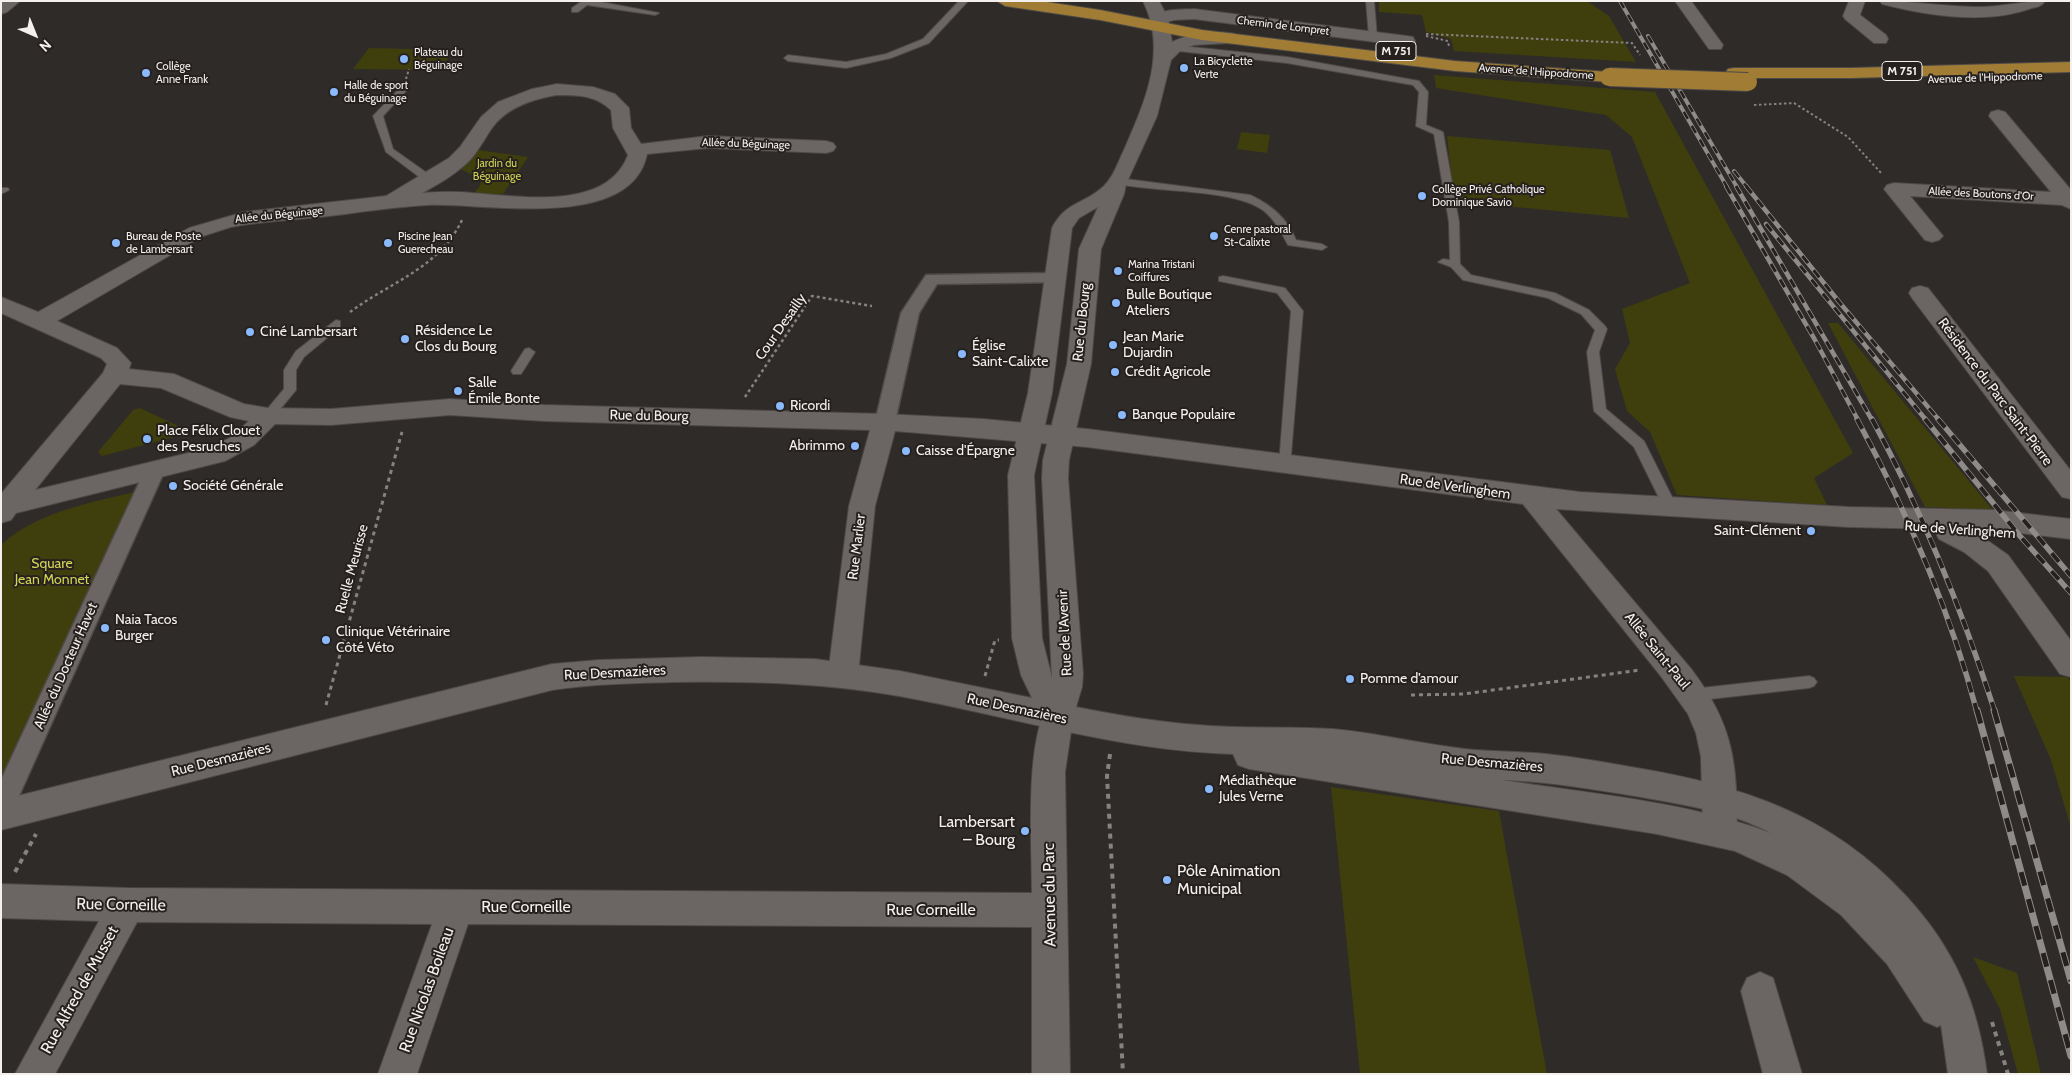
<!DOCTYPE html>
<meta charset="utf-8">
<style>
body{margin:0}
#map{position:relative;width:2072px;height:1075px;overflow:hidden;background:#2f2b29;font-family:Cabin,sans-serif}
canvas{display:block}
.frame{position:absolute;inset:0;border:2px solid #f3f0ee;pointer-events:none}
.north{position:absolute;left:10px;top:10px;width:50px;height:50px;-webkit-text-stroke:4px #26211f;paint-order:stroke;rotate:136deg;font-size:14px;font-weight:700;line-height:20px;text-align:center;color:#f3f0ee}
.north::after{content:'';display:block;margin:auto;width:18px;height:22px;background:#f3f0ee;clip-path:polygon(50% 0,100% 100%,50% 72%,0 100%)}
</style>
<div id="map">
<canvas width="2072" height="1075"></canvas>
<div class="frame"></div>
<div class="north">N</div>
</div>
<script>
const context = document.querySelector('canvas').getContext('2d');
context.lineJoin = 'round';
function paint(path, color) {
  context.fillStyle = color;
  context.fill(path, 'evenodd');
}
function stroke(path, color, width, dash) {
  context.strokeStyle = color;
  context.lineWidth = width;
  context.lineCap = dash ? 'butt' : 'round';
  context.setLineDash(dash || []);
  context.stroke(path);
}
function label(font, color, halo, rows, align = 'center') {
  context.font = font + ' Cabin,sans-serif';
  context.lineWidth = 4;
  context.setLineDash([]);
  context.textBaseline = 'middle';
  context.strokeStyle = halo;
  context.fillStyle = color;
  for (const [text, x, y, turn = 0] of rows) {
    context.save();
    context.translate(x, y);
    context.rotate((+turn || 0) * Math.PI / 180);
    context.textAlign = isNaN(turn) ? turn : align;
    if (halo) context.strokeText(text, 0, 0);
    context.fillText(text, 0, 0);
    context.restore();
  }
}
paint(new Path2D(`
 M1379 1H1587L1609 16 1636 62 1454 51 1451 39 1426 32 1422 15 1379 12Z
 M369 48 455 50 438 70 353 69Z
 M1434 75 1655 92 1853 453 1814 478 1827 505 1677 495 1650 432 1627 411 1615 369 1630 343 1622 309 1690 283 1632 137 1606 115 1436 88Z
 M1241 132 1270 135 1267 153 1237 149Z
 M1447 136 1610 150 1629 218 1454 201Z
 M478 150 528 157 503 194H473L480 186 481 179 458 168Z
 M1828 323H1838L1993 510 1925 507Z
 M140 408 187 430 182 435 102 456 98 452 133 410Z
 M146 489 1 787V545C40 509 97 502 146 489Z
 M2014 676 2067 677 2071 682V828L2051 760Z
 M1331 787 1499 811 1547 1074H1360Z
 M1973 957 2017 973 2041 1074H2018L2000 1009Z`), '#3e3f0d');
const service = new Path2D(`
 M582 1H596L659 13 655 15 587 5 578 12H572V8Z
 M959 1H968L929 43 891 58 846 68 788 61 784 58 788 55 846 62 886 54 923 39Z
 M1366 1H1374L1377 37 1373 40 1369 37Z
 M1172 45 1287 57 1419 81 1428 92 1426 125 1443 132 1459 222 1460 264 1471 275 1555 293 1589 310 1605 326 1607 329 1599 352 1606 409 1644 441 1677 507 1675 510H1665L1634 447 1594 411 1587 352 1595 330 1581 314 1548 298 1463 280 1451 267 1438 262 1443 259 1450 260 1449 222 1434 134 1416 126 1419 92 1413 85 1287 63 1169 50 1168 48Z
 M399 89 406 91 383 116 393 149 434 178V182H426L386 152 373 116Z
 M1118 178 1250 195C1270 204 1288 219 1296 240L1322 244 1327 247 1322 250 1288 245C1281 232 1276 221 1264 211 1235 188 1153 193 1114 183L1113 181Z
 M1 188H8L9 190 1 194Z
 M1223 276 1285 288 1303 311 1290 467 1285 469 1279 464 1291 311 1277 293 1219 281V277Z
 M336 320 340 321V327L304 357 296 370V390L272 419H264L262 416 264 413 284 389V370L296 351Z
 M529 348 535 352 523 371 521 374H513L511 371 525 349Z
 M1809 676 1814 678 1817 682 1814 686 1809 688 1692 701 1687 700 1684 695 1687 690 1692 689Z`);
const pedestrian = new Path2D(`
 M1054 273 1060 274 1062 278 1060 282 937 284 919 313 895 422 892 427 885 429 878 427 875 422 901 313 926 275Z
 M155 463 162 465 165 470 10 816 1 819V780L145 470 148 465Z`);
const minor = new Path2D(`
 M1 1H20L7 12 1 14Z
 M1675 1H1691L1723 45 1721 49H1709Z
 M1849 1H1865L1860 15 1886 35 1888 39 1886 43H1874L1845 19 1843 16Z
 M1880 1C1914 1 1946 7 1980 7 2002 7 2023 1 2045 1 2042 6 2037 7 2032 8 1986 25 1929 16 1882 4Z
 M1194 9 1407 36 1413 37 1415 41 1413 45 1407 46 1194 19 1174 20 1160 24 1152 19C1160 8 1182 10 1194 9Z
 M557 84 593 87 615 94 629 108 631 128 641 144 708 136 826 141 833 143 836 147 833 151 826 153 708 148 647 154C631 233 482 202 427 205 394 207 361 212 329 216 296 220 263 221 231 227L203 236 57 321 117 348 131 363 129 369 174 374 244 404 268 408 331 409 450 399 544 405 885 414 983 419 1087 429 1580 492 1849 507 1994 510 2071 519V539L1994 530 1968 529 1984 538 2008 555 2071 641V677L2060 674 1988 571 1964 552 1939 539 1935 532 1937 529 1849 527 1556 509 1692 670C1734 726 1737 763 1737 831L1732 842 1720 846 1708 842 1703 831 1701 757 1696 733 1688 714 1660 675 1523 504 1087 447 895 431 875 506 858 675 854 684 843 688 832 684 828 675 849 506 870 430 544 421 450 415 331 425 275 424 254 445 225 461 16 513 11 520 1 523V494L103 373 107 364 101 358 1 313V297L38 312 189 228 244 212 386 196 449 158 460 147 481 117 498 102 532 89ZM557 95C578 95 595 95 611 110L613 128 628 155C607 212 518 196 472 193 455 191 438 192 422 193 439 184 456 174 470 160 479 150 485 138 492 128 507 107 533 99 557 95ZM120 384 161 388 230 417 249 421 230 438 209 448 35 490Z
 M1998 110 2005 112 2071 190V209L2062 205 1910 196 1943 236 1939 240 1932 242 1925 240 1884 189 1887 185 1894 183 2051 192 1989 116 1991 112Z
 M1920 286 1928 288 2071 471V499L2062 497 1912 298 1909 293 1912 288Z
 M1057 705 1068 709 1073 718 1065 772 1070 1074H1032V927L468 924 417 1074H378L432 924 137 922 55 1074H15L99 921 1 918V884L127 888 1032 893C1032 844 1025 751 1046 709Z
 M1760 972 1773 978 1802 1074H1763L1741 991 1747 978Z`);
const tertiary = new Path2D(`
 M1143 1H1159L1168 18 1172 42C1190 33 1216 30 1236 34L1238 38 1236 42 1230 43 1194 45 1181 50 1171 60 1157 116 1126 184 1124 194 1101 249 1091 364 1069 460 1068 478 1083 674 1082 687 1076 707C1116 715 1157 722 1198 725 1243 729 1288 726 1333 729 1377 733 1421 744 1465 749 1492 752 1519 751 1546 754 1574 757 1603 762 1631 767 1740 785 1830 813 1906 896 1955 949 1978 1004 1987 1074H1948L1941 1025 1937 1027 1924 1021 1887 964 1841 915 1787 875 1735 851 1657 834 1249 769 1238 765 1233 754C1119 751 1010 716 899 696 825 683 752 681 677 682 635 683 593 684 552 690L1 830V800L552 664 599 660 701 657 815 659 900 671 1032 698 1021 675 1012 638 1008 475 1028 393 1052 228C1067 200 1084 205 1104 186 1114 176 1118 162 1124 150 1145 102 1168 51 1143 1ZM1098 207 1079 249 1067 364 1043 460 1042 478 1052 678 1042 638 1034 475 1052 393 1072 228 1079 218ZM1502 780C1547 781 1590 789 1635 796 1680 804 1730 811 1771 833 1685 801 1592 794 1502 780Z`);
const primary = new Path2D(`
 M997 1H1040L1100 10 1202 30 1455 61 1609 72 1615 73 1618 77 1615 81 1609 82 1455 71 1202 40 1100 20 1005 6Z
 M2071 62V72L1851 78H1734L1728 77 1725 73 1728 69 1734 68H1851Z`);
stroke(service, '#4c4946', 2);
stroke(pedestrian, '#4c4946', 3);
stroke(minor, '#4c4946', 2);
stroke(tertiary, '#4c4946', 2);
stroke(primary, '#4c4946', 2);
stroke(new Path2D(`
 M1426 34 1632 43 1640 55
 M1426 36 1448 41 1449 47
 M406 79 409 69
 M1754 105 1794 103 1848 137 1882 174`), '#868280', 2, [2.5, 2.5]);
stroke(new Path2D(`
 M350 312C392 281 440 268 463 218
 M745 397 812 296 872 306`), '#868280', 2.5, [3, 3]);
stroke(new Path2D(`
 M985 676 995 640H999
 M1411 695 1464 694 1640 670
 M326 705 402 432`), '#868280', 3, [4, 4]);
stroke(new Path2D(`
 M1110 754 1107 776 1123 1074
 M15 872 36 834
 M1992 1022 2008 1074`), '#868280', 4, [5, 5]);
paint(service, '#6b6664');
paint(pedestrian, '#6b6664');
paint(minor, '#6b6664');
paint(tertiary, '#6b6664');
paint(primary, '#a07c35');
const railFar3 = new Path2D(`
 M1620 1 1727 187
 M1648 36 1737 187
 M1734 171 1747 187`);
const railFar2 = new Path2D(`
 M1726 186 1815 340 1858 420
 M1736 186 1872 420
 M1746 186 1840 303 1939 420
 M1766 224 1926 420`);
const railFar1 = new Path2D(`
 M1857 419C1907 512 1950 610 1977 712
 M1872 419C1923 513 1962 610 1995 712
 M1925 419 2019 535 2071 593
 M1938 419 2071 576`);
const rail = new Path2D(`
 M1977 710 2071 1056
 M1994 710 2071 981`);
stroke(railFar3, '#8e8b89', 4);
stroke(railFar2, '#8e8b89', 4.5);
stroke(railFar1, '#8e8b89', 5.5);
stroke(rail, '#8e8b89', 7);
stroke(railFar3, '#26211f', 2.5, [8]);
stroke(railFar2, '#26211f', 3, [9]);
stroke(railFar1, '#26211f', 4, [11]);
stroke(rail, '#26211f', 5, [14]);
const primaryBridge = new Path2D(`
 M1609 77 1748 82`);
stroke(primaryBridge, '#4c4946', 20, []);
stroke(primaryBridge, '#a07c35', 18);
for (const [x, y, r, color] of [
 [404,59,5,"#8abafc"],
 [1184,68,5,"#8abafc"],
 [146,73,5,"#8abafc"],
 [334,92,5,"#8abafc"],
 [1422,196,5,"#8abafc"],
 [1214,236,5,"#8abafc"],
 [116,243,5,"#8abafc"],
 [388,243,5,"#8abafc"],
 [1118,271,5,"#8abafc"],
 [1116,303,5,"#8abafc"],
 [250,332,5,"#8abafc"],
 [405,339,5,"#8abafc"],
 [1113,345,5,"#8abafc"],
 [962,354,5,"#8abafc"],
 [1115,372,5,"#8abafc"],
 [458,391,5,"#8abafc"],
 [780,406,5,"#8abafc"],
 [1122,415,5,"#8abafc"],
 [147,439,5,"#8abafc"],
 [855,446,5,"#8abafc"],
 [906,451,5,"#8abafc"],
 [173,486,5,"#8abafc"],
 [1811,531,5,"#8abafc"],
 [105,628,5,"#8abafc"],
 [326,640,5,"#8abafc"],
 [1350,679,5,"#8abafc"],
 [1209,789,5,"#8abafc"],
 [1025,831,5,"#8abafc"],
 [1167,880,5,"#8abafc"]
]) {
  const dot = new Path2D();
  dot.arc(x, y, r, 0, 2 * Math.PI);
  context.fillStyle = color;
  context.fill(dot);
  stroke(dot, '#26211f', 2);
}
label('11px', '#f3f0ee', '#26211f', [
 ["Chemin de Lompret",1283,26,7],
 ["Avenue de l'Hippodrome",1536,72,4],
 ["Avenue de l'Hippodrome",1985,78,-2],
 ["Allée du Béguinage",746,144,2],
 ["Allée des Boutons d'Or",1981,194,3],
 ["Allée du Béguinage",279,215,-6]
]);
label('11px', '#f3f0ee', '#26211f', [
 ["Plateau du",414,53],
 ["Béguinage",414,66],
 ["La Bicyclette",1194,62],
 ["Verte",1194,75],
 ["Collège",156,67],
 ["Anne Frank",156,80],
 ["Halle de sport",344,86],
 ["du Béguinage",344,99],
 ["Collège Privé Catholique",1432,190],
 ["Dominique Savio",1432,203],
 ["Cenre pastoral",1224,230],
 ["St-Calixte",1224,243],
 ["Bureau de Poste",126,237],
 ["de Lambersart",126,250],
 ["Piscine Jean",398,237],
 ["Guerecheau",398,250],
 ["Marina Tristani",1128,265],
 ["Coiffures",1128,278]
], 'left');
label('11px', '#d2d353', '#26211f', [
 ["Jardin du",497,164],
 ["Béguinage",497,177]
]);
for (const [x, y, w] of [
 [1396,51,40],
 [1902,71,40]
]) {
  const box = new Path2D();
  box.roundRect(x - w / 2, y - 9.5, w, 19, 4);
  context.fillStyle = '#26211f';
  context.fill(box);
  stroke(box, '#f3f0ee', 1);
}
label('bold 12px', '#f3f0ee', null, [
 ["M 751",1396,51],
 ["M 751",1902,71]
]);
label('14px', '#f3f0ee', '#26211f', [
 ["Bulle Boutique",1126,295],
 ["Ateliers",1126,311],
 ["Résidence Le",415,331],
 ["Clos du Bourg",415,347],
 ["Ciné Lambersart",260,332],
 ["Jean Marie",1123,337],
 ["Dujardin",1123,353],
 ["Église",972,346],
 ["Saint-Calixte",972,362],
 ["Crédit Agricole",1125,372],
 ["Salle",468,383],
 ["Émile Bonte",468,399],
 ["Ricordi",790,406],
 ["Banque Populaire",1132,415],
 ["Place Félix Clouet",157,431],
 ["des Pesruches",157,447],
 ["Abrimmo",845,446,"right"],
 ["Caisse d'Épargne",916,451],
 ["Société Générale",183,486],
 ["Saint-Clément",1801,531,"right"],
 ["Naia Tacos",115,620],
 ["Burger",115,636],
 ["Clinique Vétérinaire",336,632],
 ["Côté Véto",336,648],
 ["Pomme d’amour",1360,679],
 ["Médiathèque",1219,781],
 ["Jules Verne",1219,797]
], 'left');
label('14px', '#f3f0ee', '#26211f', [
 ["Rue du Bourg",1082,322,-84],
 ["Cour Desailly",781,327,-55],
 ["Résidence du Parc Saint-Pierre",1995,392,53],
 ["Rue du Bourg",649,416,1],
 ["Rue de Verlinghem",1455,487,8],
 ["Rue de Verlinghem",1960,530,4],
 ["Rue Marlier",857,547,-83],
 ["Ruelle Meurisse",352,569,-75],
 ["Rue de l'Avenir",1065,633,-93],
 ["Allée Saint-Paul",1657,651,51],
 ["Allée du Docteur Havet",66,666,-66],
 ["Rue Desmazières",615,673,-3],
 ["Rue Desmazières",1017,709,12],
 ["Rue Desmazières",221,760,-14],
 ["Rue Desmazières",1492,763,5]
]);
label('14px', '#d2d353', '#26211f', [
 ["Square",52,564],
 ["Jean Monnet",52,580]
]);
label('16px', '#f3f0ee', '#26211f', [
 ["Lambersart",1015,822],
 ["– Bourg",1015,840],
 ["Pôle Animation",1177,871,"left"],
 ["Municipal",1177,889,"left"]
], 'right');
label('16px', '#f3f0ee', '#26211f', [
 ["Avenue du Parc",1050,895,-91],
 ["Rue Corneille",121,905,1],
 ["Rue Corneille",526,907],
 ["Rue Corneille",931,910],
 ["Rue Alfred de Musset",80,990,-61],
 ["Rue Nicolas Boileau",427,990,-70]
]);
</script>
